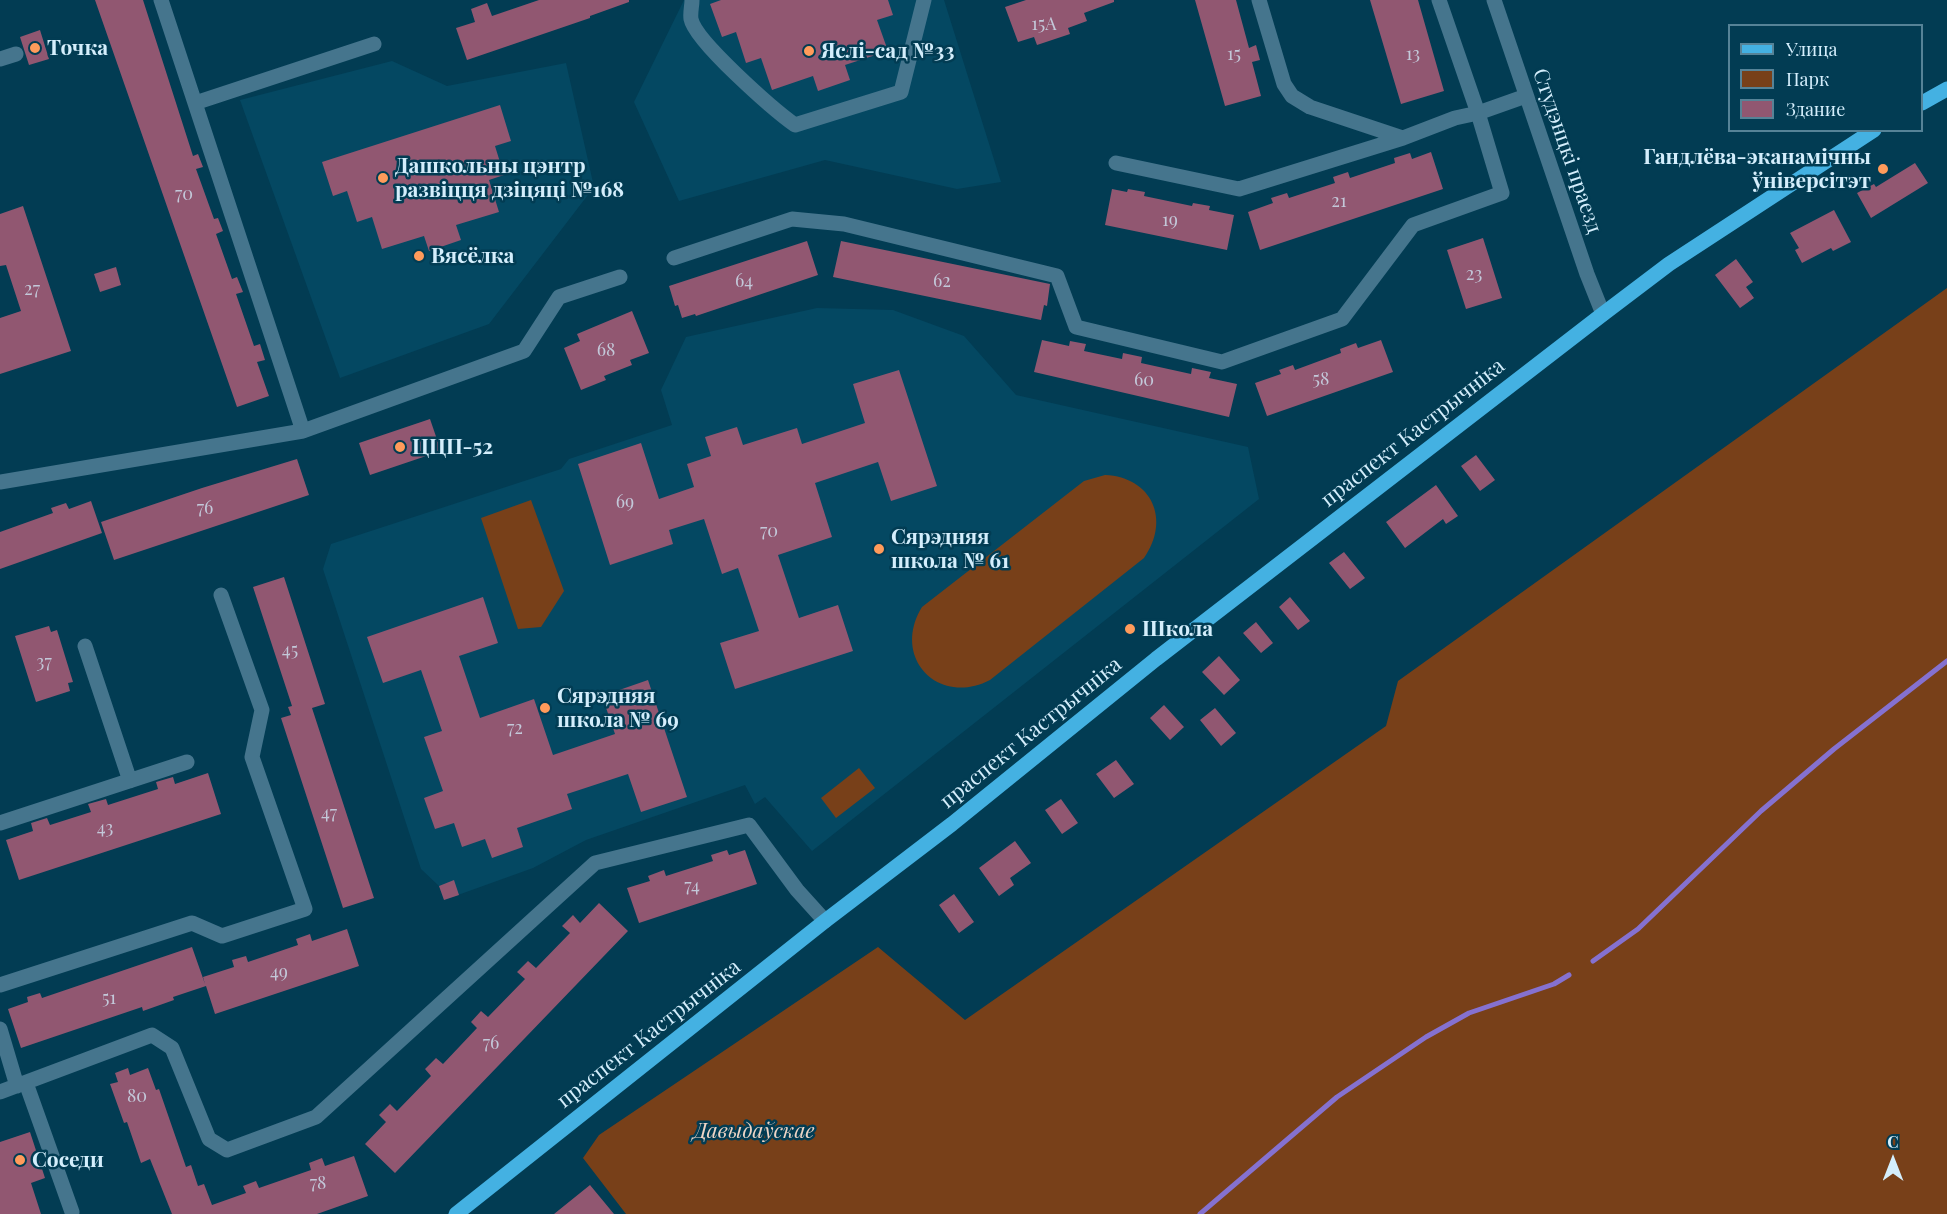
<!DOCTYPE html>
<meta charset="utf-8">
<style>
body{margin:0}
#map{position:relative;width:1947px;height:1214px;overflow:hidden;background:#023c53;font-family:"Playfair Display",serif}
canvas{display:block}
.legend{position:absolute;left:1728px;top:24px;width:195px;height:108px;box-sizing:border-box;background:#023c53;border:2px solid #568397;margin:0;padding:8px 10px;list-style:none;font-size:18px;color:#d4eefc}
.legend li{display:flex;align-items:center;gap:12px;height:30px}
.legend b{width:30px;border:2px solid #568397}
.north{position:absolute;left:1863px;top:1130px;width:60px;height:60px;-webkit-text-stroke:4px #023c53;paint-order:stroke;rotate:0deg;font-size:16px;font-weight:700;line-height:24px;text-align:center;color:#d4eefc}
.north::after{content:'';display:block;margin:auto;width:21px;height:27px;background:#d4eefc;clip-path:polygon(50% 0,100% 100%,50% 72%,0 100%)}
</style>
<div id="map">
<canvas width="1947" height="1214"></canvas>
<ul class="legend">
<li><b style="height:8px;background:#44b1e2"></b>Улица</li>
<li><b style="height:16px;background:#784019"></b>Парк</li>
<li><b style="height:16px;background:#915771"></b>Здание</li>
</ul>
<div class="north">С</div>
</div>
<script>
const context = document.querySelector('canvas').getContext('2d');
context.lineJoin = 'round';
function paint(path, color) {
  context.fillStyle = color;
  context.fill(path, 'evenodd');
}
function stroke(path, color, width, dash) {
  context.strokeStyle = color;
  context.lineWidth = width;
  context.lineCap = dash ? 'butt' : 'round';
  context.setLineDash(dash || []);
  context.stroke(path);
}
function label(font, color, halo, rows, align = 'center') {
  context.font = font + ' "Playfair Display",serif';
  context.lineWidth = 5;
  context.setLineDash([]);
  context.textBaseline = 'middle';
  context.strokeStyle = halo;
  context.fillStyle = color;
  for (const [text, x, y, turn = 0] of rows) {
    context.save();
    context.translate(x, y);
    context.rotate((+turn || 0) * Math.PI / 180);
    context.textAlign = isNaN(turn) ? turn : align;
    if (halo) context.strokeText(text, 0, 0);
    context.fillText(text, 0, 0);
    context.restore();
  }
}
paint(new Path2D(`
 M684 0H944L1001 182 957 189 825 160 679 201 634 102Z
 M392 61 447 86 566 63 594 187 489 324 340 378 240 100Z
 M817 308 893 310 964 336 1016 395 1248 447 1259 499 812 851 765 797 755 804 745 785 586 840 533 868 444 900 439 886 421 869 323 569 331 544 561 469 569 459 672 425 661 390 686 337Z`), '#044862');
paint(new Path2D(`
 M1947 288V1214H626L583 1158 599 1135 878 947 965 1020 1386 726 1398 681Z
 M1105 475C1152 477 1171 520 1144 558L990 680C938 707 891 657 922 607L1084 481Z
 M531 500 564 591 541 627 518 629 481 518Z
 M859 768 875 788 836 818 821 798Z`), '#784019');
stroke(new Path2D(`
 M1593 961 1638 929 1761 811 1834 749 1947 661
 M1200 1214 1337 1097 1426 1037 1469 1013 1554 984 1569 975`), '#8571d0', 5);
paint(new Path2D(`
 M95 0H143L193 156 198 154 203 167 196 169 214 219 218 218 223 231 216 234 232 279 237 277 243 292 236 294 254 346 260 344 265 360 257 362 269 396 237 407Z
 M539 0H629V2L590 16V18L467 60 456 28 475 22 471 9 487 3 492 16Z
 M721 0H888L893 15 877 20 888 51 845 65 850 80 818 91 813 76 772 90 761 58 746 63 736 32 722 37 710 4Z
 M1026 0H1114V2L1084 13 1087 21 1068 28 1070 34 1037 45 1034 37 1018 42 1005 7Z
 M1195 0H1236L1249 48 1256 45 1260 60 1252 62 1261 96 1225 106Z
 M1370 0H1418L1444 91 1401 104Z
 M40 30 49 59 29 65 20 37Z
 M500 105 511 141 495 146 504 175 489 180 499 212 456 225 461 240 429 251 424 236 382 249 372 217 357 222 347 191 333 196 322 162Z
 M1431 152 1443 189 1260 250 1248 212 1273 203 1271 198 1287 193 1289 198 1335 183 1333 177 1348 172 1350 178 1395 163 1394 158 1410 153 1412 159Z
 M1915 163 1928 183 1871 218 1857 193 1874 184 1876 187Z
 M1112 189 1127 192 1128 189 1145 192 1144 196 1192 206 1193 203 1210 206 1209 210 1234 215 1227 250 1105 225Z
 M23 206 71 351 0 374V318L21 311 6 265 0 266V214Z
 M1834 210 1851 242 1833 251 1831 248 1802 263 1795 250 1799 248 1790 233Z
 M1483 238 1502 298 1466 309 1447 250Z
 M807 241 818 275 696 316 695 314 682 318 678 305 675 306 669 286Z
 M841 241 1050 284 1047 306 1044 305 1041 320 833 277Z
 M1736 259 1753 282 1746 287 1754 298 1740 308 1715 275Z
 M116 267 121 285 100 292 94 274Z
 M632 311 649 353 630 360 632 365 604 376 606 380 581 390 564 348 580 341 577 334Z
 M1042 340 1069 346 1070 341 1086 344 1084 351 1122 359 1123 353 1142 357 1141 363 1191 374 1192 368 1211 372 1209 378 1237 384 1229 417 1034 372Z
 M1381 340 1393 372 1267 416 1255 383 1281 374 1279 370 1293 365 1295 370 1341 353 1340 349 1356 343 1358 348Z
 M899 370 937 486 891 501 878 462 815 483 832 537 778 555 799 618 838 605 853 651 735 689 720 643 759 631 738 568 722 574 704 519 669 530 673 544 610 565 578 464 641 443 659 499 694 487 687 464 711 456 705 437 737 427 743 445 797 428 802 444 865 423 853 384Z
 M430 419 441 451 370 475 359 443Z
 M1476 455 1495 480 1480 491 1461 466Z
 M297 459 309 495 114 560 101 522 202 488Z
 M1436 485 1458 516 1446 524 1443 519 1405 548 1386 522Z
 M91 501 102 533 0 569V532L53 513 51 508 66 503 69 509Z
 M1344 552 1365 578 1350 589 1329 563Z
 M284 577 325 704 312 708 374 898 343 908 281 718 291 715 288 707 292 706 253 587Z
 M483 597 498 643 459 656 480 718 534 699 553 755 615 734 602 696 648 680 687 797 641 812 628 774 567 794 572 809 517 828 523 847 492 858 485 839 462 847 454 823 435 829 424 798 443 791 424 737 442 731 421 670 383 683 367 637Z
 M1290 597 1310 621 1298 630 1279 607Z
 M1256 622 1273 643 1261 653 1243 633Z
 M49 626 51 632 57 630 73 682 68 683 70 691 36 702 15 636Z
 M1219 656 1240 680 1224 695 1202 672Z
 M1164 705 1184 727 1170 740 1150 718Z
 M1215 708 1236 733 1221 746 1200 720Z
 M1116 760 1134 784 1114 798 1096 774Z
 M208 773 221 814 19 880 6 840 33 831 31 823 47 818 50 825 91 812 88 804 106 799 108 805 158 789 156 782 173 777 175 784Z
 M1061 799 1078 823 1062 834 1045 810Z
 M1015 841 1031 863 1010 878 1014 885 999 896 979 868Z
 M727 850 729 855 745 850 757 884 639 923 627 888 650 881 648 876 664 870 666 876 713 861 711 855Z
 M454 880 459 895 444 900 439 886Z
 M954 894 974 922 959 933 939 905Z
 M599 903 628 931 395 1173 365 1144 386 1122 379 1115 390 1104 397 1111 431 1076 425 1069 436 1058 443 1064 477 1028 471 1022 481 1011 488 1017 525 979 517 972 528 961 536 968 570 933 562 926 573 915 580 923Z
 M347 929 359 966 215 1014 206 986 173 997 174 1000 143 1011 142 1007 21 1048 8 1009 28 1002 27 997 40 993 42 998 192 947 205 984 203 977 234 967 232 960 246 956 248 962 298 945 296 939 310 934 312 941Z
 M128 1068 130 1075 148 1068 156 1090 159 1089 186 1167 191 1165 198 1186 204 1184 212 1205 246 1193 243 1186 256 1181 259 1188 311 1170 309 1163 322 1158 325 1166 354 1156 368 1196 317 1214H172L150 1159 141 1163 127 1122 124 1123 110 1084 118 1082 115 1073Z
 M30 1132 45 1178 31 1183 41 1214H0V1142Z
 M590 1185 614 1214H554Z`), '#915771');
stroke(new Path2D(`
 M692 0C692 6 690 13 691 19 695 41 774 110 795 125L901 92 924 0
 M1259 0 1284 84 1292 96 1310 107 1403 138
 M1494 0 1587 274 1603 314
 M0 59 16 54
 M195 103 374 44
 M1116 163 1239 189 1403 138 1455 118 1478 113 1526 96
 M674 258 792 219 844 224 1057 276 1076 327 1222 362 1342 319 1413 225 1502 193 1478 113 1439 0
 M303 431 524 351 559 297 620 277
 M0 482 303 431 161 0
 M85 646 130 781
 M0 823 187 762
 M0 985 192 923 222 936 305 909 252 757 262 710 221 595
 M0 1029 17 1086
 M26 1083 72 1212
 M0 1092 152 1035 172 1048 209 1139 227 1150 316 1117 595 863 749 825 797 890 825 921`), '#45758d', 15);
stroke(new Path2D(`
 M1922 103 1947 89
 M456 1214 825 921 952 824 1156 659 1603 314 1669 264 1874 130`), '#44b1e2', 15);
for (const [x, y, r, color] of [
 [35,48,6,"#ff9b5b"],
 [809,51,6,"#ff9b5b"],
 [1883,169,6,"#ff9b5b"],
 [383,178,6,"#ff9b5b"],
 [419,256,6,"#ff9b5b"],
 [400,447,6,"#ff9b5b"],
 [879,549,6,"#ff9b5b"],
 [1130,629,6,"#ff9b5b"],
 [545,708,6,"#ff9b5b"],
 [20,1160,6,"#ff9b5b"]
]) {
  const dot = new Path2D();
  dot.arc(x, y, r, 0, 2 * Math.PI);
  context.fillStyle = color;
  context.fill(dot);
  stroke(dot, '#023c53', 2);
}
label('18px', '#c3c8d9', null, [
 ["15А",1044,24],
 ["15",1234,54],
 ["13",1413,54],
 ["70",184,194],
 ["21",1339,201],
 ["19",1170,220],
 ["23",1474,274],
 ["64",744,281],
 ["62",942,281],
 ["27",32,289],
 ["68",606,350],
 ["58",1321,379],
 ["60",1144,380],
 ["69",625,502],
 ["76",205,508],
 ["70",769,531],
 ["45",290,650],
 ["37",44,662],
 ["72",515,728],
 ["47",329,813],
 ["43",105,828],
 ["74",692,886],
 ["49",279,972],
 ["51",109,998],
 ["76",491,1043],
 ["80",137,1096],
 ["78",318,1183]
]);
label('bold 21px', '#d4eefc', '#023c53', [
 ["Точка",47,48],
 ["Яслі-сад №33",821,51],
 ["Гандлёва-эканамічны",1871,157,"right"],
 ["ўніверсітэт",1871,181,"right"],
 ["Дашкольны цэнтр",395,166],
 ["развіцця дзіцяці №168",395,190],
 ["Вясёлка",431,256],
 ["ЦЦП-52",412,447],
 ["Сярэдняя",891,537],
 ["школа № 61",891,561],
 ["Школа",1142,629],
 ["Сярэдняя",557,696],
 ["школа № 69",557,720],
 ["Соседи",32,1160]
], 'left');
label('21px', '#d4eefc', '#023c53', [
 ["Студэнцкі праезд",1567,151,71],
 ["праспект Кастрычніка",1413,433,-38],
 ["праспект Кастрычніка",1031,733,-39],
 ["праспект Кастрычніка",649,1034,-38]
]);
label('italic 21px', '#eed5c6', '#023c53', [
 ["Давыдаўскае",754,1131]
]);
</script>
